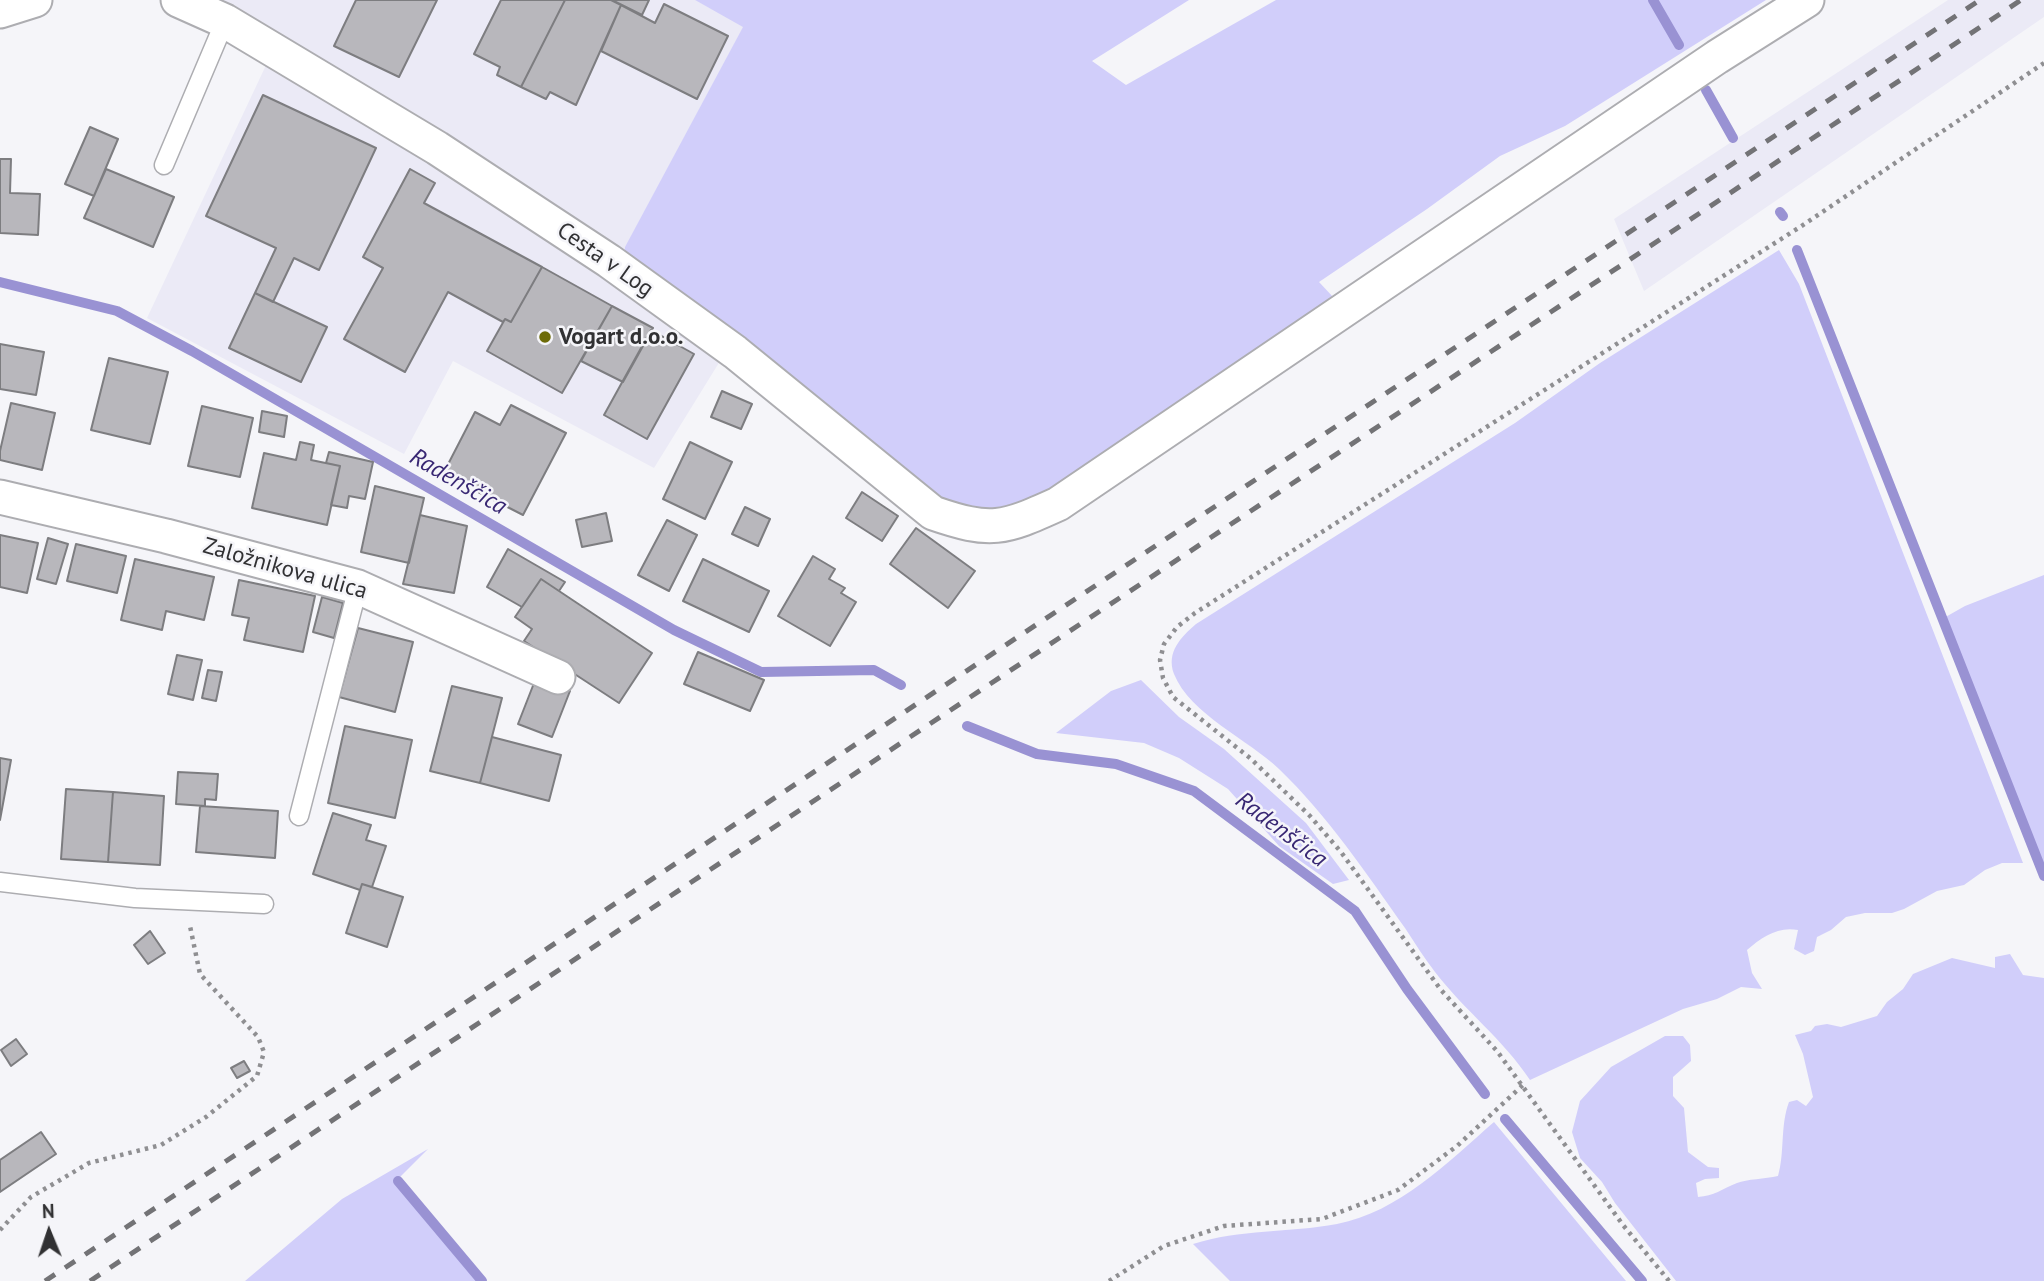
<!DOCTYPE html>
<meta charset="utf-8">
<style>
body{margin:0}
#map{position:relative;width:2044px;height:1281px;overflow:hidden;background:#f5f5f9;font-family:"PT Sans",sans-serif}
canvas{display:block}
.north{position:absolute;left:14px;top:1197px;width:70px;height:70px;-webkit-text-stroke:5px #f5f5f9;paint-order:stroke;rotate:358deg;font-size:19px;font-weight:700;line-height:28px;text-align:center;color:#313133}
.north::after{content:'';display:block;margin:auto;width:24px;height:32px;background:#313133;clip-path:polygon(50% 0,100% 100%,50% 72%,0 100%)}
</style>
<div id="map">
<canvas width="2044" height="1281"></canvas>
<div class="north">N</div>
</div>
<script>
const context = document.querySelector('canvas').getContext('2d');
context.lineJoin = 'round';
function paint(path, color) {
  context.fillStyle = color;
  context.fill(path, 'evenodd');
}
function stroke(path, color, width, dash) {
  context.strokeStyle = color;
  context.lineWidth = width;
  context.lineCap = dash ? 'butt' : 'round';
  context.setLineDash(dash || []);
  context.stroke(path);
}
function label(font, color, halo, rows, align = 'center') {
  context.font = font + ' "PT Sans",sans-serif';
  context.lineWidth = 5;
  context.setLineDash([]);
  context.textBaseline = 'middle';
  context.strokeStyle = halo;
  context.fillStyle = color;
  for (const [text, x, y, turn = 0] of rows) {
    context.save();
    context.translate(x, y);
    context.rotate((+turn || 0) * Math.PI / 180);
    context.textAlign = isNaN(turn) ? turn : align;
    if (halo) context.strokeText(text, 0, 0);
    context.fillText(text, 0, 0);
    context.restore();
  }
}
paint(new Path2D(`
 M210 0H695L744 26 625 248 733 340 654 468 453 361 404 454 147 318 276 44Z
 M1948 0H2044V17L1644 291 1614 219Z`), '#ebeaf6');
paint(new Path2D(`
 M695 0H1189L1092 61 1126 85 1276 0H1766L1565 126 1500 156 1427 209 1319 282 1334 298 1090 468 1047 490 1008 508 960 510 926 497 624 260 625 247 743 27Z
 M1779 250 1799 284 2023 863H2002L1985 870 1964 885 1937 891 1904 909 1892 913H1865L1846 917 1831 930 1817 937 1814 951 1805 955 1794 949 1798 930C1778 926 1762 937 1747 950L1752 973 1762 989 1741 987 1717 999 1683 1009 1530 1080C1503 1039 1464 1010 1435 972 1424 958 1415 943 1405 928 1366 873 1328 816 1279 769 1249 740 1190 714 1174 674 1166 652 1181 637 1196 624L1515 423 1600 363Z
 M2044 575V873L1942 619 1965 606Z
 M1141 680 1179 717 1224 749 1306 823 1349 880 1333 884 1279 846 1228 789 1179 758 1144 743 1056 733 1111 691Z
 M2010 954 2023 975 2044 978V1281H1676L1615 1203 1602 1182 1580 1158 1572 1132 1580 1101 1611 1067 1665 1036H1683L1690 1045 1691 1061 1673 1077V1096L1684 1108 1688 1152 1708 1167 1719 1168V1178L1705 1179 1696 1183 1698 1197C1714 1196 1722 1189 1737 1183 1747 1179 1765 1179 1778 1176 1785 1152 1780 1126 1789 1102L1797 1100 1806 1106 1813 1097 1803 1054 1795 1035 1811 1031 1815 1026 1827 1024 1841 1027 1877 1016 1887 1002 1903 989 1913 974 1952 958 1995 968V957Z
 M1494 1122 1626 1281H1230L1193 1244C1240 1229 1289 1233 1337 1224 1399 1212 1448 1162 1494 1122Z
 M428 1149 394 1183 477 1281H245L342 1199Z`), '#d1cefa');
stroke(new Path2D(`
 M1653 0 1679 45
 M1706 90 1733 138
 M1780 212 1783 216
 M1797 250 2044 876
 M0 282 117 311 192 351 674 630 761 672 874 670 901 685
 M967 726 1037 754 1116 764 1194 791 1355 911 1407 989 1485 1094
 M1505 1119 1642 1281
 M398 1181 482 1281`), '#9992d3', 10);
const building = new Path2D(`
 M356 0H437L399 77 334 46Z
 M501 0H565L521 87 497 75 500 67 474 54Z
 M565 0H611L621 5 576 105 550 92 546 99 521 87Z
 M612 0H649L642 15Z
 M664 4 728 36 697 99 601 51 621 5 655 23Z
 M263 95 376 148 319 270 294 258 273 302 255 293 276 248 206 216Z
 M90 127 118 139 94 196 65 184Z
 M0 159H11L10 193 40 194 38 235 0 233Z
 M106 169 174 197 153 247 84 218Z
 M410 169 435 183 424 203 542 267 511 322 505 319 503 322 448 292 405 372 344 339 383 268 363 257Z
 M542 267 612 306 562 393 487 351 505 319 511 322Z
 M255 293 327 327 301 382 229 348Z
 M612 306 653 328 623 382 581 361Z
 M651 330 694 354 647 439 604 415Z
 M0 344 44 352 36 395 0 389Z
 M109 358 168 372 150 444 91 430Z
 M722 391 752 404 741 429 711 417Z
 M11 403 55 413 42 470 0 460V451Z
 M511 405 566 433 523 515 443 474 475 412 500 425Z
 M202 406 253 418 240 477 188 466Z
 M262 411 287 416 284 437 259 432Z
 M300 442 314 445 311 460 340 466 327 525 252 508 264 453 296 460Z
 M690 442 732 462 705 519 663 499Z
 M329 452 373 462 365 499 349 496 347 508 331 505 340 466 326 463Z
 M375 486 424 498 409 563 361 552Z
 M862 492 898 516 882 541 846 518Z
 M745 507 770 519 758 546 732 534Z
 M606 513 612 541 582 547 576 520Z
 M420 515 467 526 454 593 403 584Z
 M667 520 697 535 669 591 638 575Z
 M916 528 975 571 948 608 890 564Z
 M0 535 38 543 27 593 0 587Z
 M48 538 68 544 56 584 37 579Z
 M76 544 126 556 117 593 67 581Z
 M508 549 565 582 559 591 541 579 522 607 487 587Z
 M813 556 835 569 829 579 845 588 841 593 856 602 830 646 778 616Z
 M135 559 214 577 204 620 166 611 162 630 121 620Z
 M703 559 769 591 749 632 683 601Z
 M541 579 652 653 619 703 524 641 532 629 515 617Z
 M239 580 315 596 303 652 244 640 249 618 232 615Z
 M322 597 343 603 334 638 313 632Z
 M358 628 413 642 395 712 339 697Z
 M698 652 764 680 750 711 684 684Z
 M177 655 202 660 193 700 168 694Z
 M208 670 222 672 216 701 202 698Z
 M536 678 570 691 552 737 518 724Z
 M452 686 502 698 480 783 430 771Z
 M345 726 412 740 395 818 328 803Z
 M492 737 561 755 549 801 480 783Z
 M0 758 11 760 0 820Z
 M178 772 218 774 216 800 205 799V806L176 804Z
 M66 789 113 792 108 862 61 859Z
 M113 792 164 796 160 865 108 862Z
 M200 806 278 811 275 858 196 852Z
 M333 813 371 825 366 840 386 846 372 887 362 884 360 890 313 874Z
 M362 884 403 897 387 947 346 933Z
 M150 931 165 953 148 964 134 945Z
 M16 1039 27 1054 11 1066 1 1050Z
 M244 1061 250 1071 237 1078 231 1068Z
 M41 1132 56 1154 0 1192V1160Z`);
paint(building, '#b8b7bc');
stroke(building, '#7d7d80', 2);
const service = new Path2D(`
 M164 165 225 21
 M299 816 358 587
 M0 882 135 898 264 904`);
const minor = new Path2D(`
 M178 0 225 21 437 148 609 261 735 352 933 513C991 533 1003 529 1058 504L1717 57 1807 0
 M0 11 35 0
 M0 497 166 536 358 587 558 677`);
stroke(service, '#adadb1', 21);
stroke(minor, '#adadb1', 37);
stroke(new Path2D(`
 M0 1230 31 1197 89 1163 161 1145 206 1117 257 1076 264 1052 258 1037 200 974 190 926
 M1109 1281 1164 1246 1224 1226 1322 1219 1398 1190 1457 1146 1523 1085
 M1669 1281 1623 1225 1497 1051 1441 990 1341 852 1310 816 1250 758 1173 697 1163 678 1160 660 1164 644 1177 627 1195 613 1800 227 2044 63`), '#8f8f92', 4.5, [3.5, 5]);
stroke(service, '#fff', 18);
stroke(minor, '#fff', 33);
stroke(new Path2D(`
 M45 1281 1980 0
 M90 1281 2021 0`), '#737376', 5, [12, 12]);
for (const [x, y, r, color] of [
 [545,337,7,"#6d6b08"]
]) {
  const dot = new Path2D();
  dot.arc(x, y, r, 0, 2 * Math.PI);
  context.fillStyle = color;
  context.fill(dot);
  stroke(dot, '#f5f5f9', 2.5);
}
label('23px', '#313133', '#f5f5f9', [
 ["Cesta v Log",605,260,35],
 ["Založnikova ulica",285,569,16]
]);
label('bold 23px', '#313133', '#f5f5f9', [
 ["Vogart d.o.o.",559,337]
], 'left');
label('italic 24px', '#382773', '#f5f5f9', [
 ["Radenščica",458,482,30],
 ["Radenščica",1281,830,37]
]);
</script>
